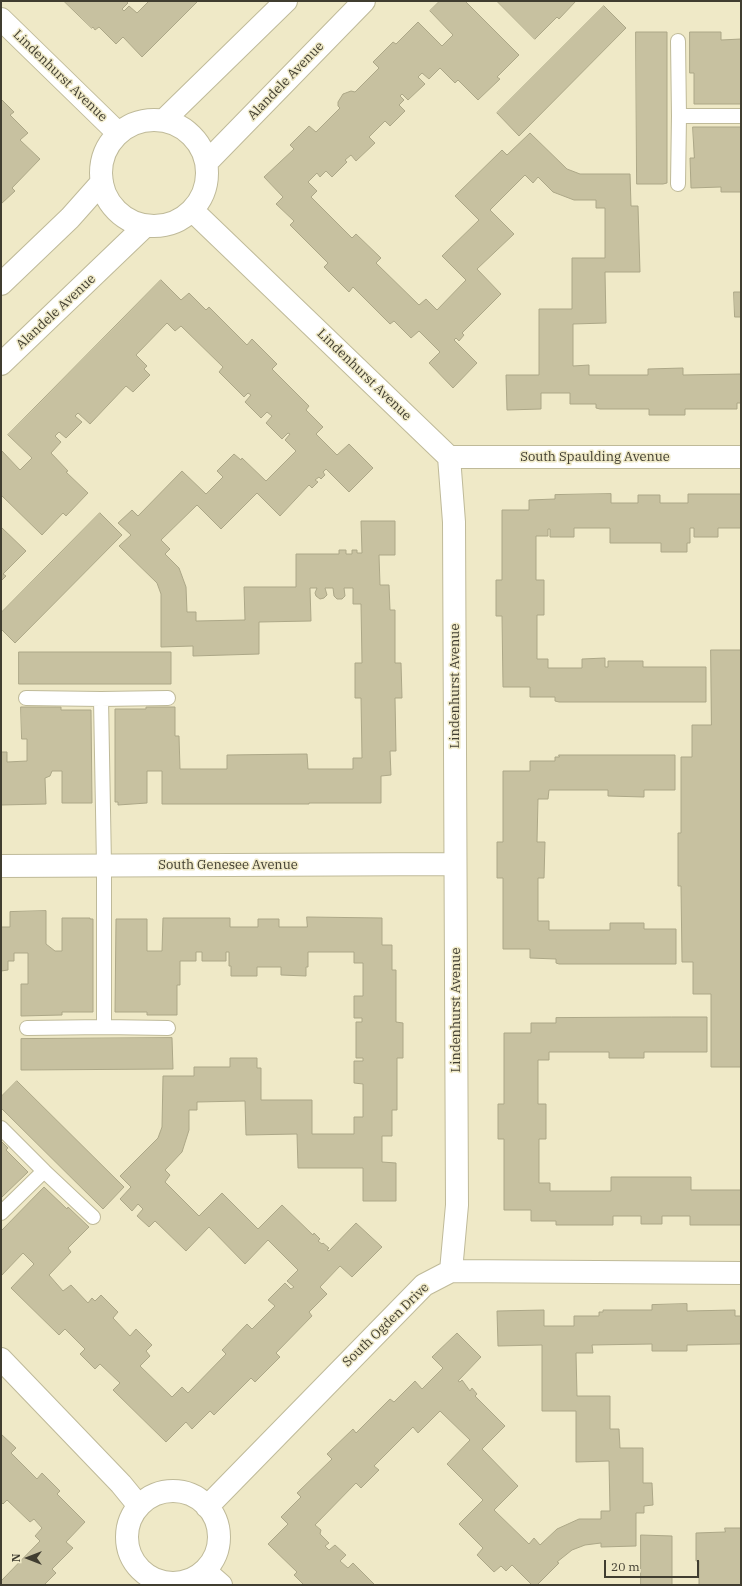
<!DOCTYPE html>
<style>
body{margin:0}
#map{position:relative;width:742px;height:1586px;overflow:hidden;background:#efe9c7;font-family:"IBM Plex Serif",serif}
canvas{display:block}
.frame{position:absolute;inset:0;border:2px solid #403d30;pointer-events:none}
.north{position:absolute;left:8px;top:1538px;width:40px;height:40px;-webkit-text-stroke:3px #efe9c7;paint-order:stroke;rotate:270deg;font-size:11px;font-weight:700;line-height:16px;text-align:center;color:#403d30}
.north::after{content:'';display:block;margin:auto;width:14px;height:18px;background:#403d30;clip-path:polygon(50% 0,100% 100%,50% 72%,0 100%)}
.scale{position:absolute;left:604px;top:1560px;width:95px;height:18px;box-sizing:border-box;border:2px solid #403d30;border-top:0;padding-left:5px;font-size:12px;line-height:14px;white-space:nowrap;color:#403d30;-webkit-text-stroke:3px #efe9c7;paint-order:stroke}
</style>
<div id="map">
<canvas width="742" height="1586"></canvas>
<div class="frame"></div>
<div class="north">N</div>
<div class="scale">20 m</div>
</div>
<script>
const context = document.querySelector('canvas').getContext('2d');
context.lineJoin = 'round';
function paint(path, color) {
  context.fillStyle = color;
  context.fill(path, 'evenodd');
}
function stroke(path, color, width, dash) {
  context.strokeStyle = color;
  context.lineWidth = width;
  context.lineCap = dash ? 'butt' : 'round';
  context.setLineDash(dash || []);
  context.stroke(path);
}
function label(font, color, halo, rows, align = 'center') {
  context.font = font + ' "IBM Plex Serif",serif';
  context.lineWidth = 3;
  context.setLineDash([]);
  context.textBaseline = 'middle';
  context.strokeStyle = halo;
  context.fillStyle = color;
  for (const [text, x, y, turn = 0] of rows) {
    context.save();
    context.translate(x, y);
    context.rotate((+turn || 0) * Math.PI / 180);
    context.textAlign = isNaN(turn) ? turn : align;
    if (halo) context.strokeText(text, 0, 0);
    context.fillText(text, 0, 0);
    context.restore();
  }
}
const building = new Path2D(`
 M64 1H126L128 3 122 9 124 11 129 6 137 13 149 1H198L142 57 123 37 116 44 99 27 95 30 93 27 92 28Z
 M440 1H465L519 55 497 77 500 79 478 100 458 80 455 83 440 68 429 79 422 73 418 77 425 84 408 100 402 94 400 96 404 100 399 105 405 111 390 126 385 121 369 137 375 143 356 161 351 155 345 160 347 162 332 177 326 171 320 177 317 173 308 182 317 191 311 197 352 238 356 234 381 258 376 263 419 305 426 299 437 310 466 280 442 256 479 220 455 196 502 150 507 155 530 133 567 169 580 174H630L631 206H638L640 272H605L606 323 573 324V366L589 365V375H648V369L683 368V375L741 374V403H737V409H685V415H649V409H600L596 408V404H570V393H541V409L507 410 506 375H539V309H572V258H605V208H596V200H574L553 192 538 177 533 183 525 175 490 210 514 234 477 269 501 294 462 333 464 335 459 341 456 338 454 340 477 363 453 388 429 363 440 352 419 331 411 338 394 321 390 324 353 287 349 292 324 267 328 263 290 225 294 221 276 204 283 197 264 177 294 149 290 145 309 126 316 132 340 108 338 106V102L343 94 351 91 355 92 379 68 373 62 393 42 396 44 418 22 442 46 453 35 430 11Z
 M497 1H576L559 19 557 17 535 39Z
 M604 6 626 28 519 136 497 113Z
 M636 32H667V183L663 184H637Z
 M690 32H721V40L741 39V104H694V73H690Z
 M1 99 14 112 10 115 28 133 20 140 40 159 12 188 15 191 1 204Z
 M693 127H741V192H721V187L691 188 690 158H694Z
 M161 280 181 300 189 293 206 310 209 307 247 345 252 339 277 364 272 369 309 406 306 410 323 427 316 434 337 455 349 444 373 468 349 492 326 469 323 472 325 475 321 479 319 477 315 480 318 482 312 488 309 485 280 516 257 493 221 529 197 505 161 540 170 549 165 554 179 568 186 587 187 612H196V621L245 620 244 587H296V554H339V550H346V554H352V550H357V553H362L361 521H395V555H379L380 585H389L390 610H395V663H401L402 698H395L396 751H390L391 775 381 776V803H309V804H162V771H147V803L118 805V802H115V709H146V707H175V736H179L180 769H227V755L307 754 308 769H353V758H362L361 698H355V663H362L361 604H353V588H344L345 596 342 599H337L334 596 333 588H325L327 595 324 598 320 599 316 596 315 593 317 588H310L311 621 259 622V654L193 656V646L161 647V594L157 583 119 546 131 535 118 523 132 510 138 516 182 471 206 494 223 477 217 471 234 454 241 460 242 458 266 481 296 451 285 440 290 434 288 433 282 439 266 423 272 416 267 412 261 418 245 402 251 395 248 393 244 397 219 372 223 367 181 326 175 331 167 323 136 355 147 366 144 369 150 375 133 392 126 386 90 424 78 413 75 416 82 422 66 438 59 432 55 436 61 442 51 453 68 471 66 472 88 493 66 516 63 513 42 535 1 495V450L20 470 32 458 8 435Z
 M734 292H741V317H735Z
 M611 494V503H638V495H660V503H688V494H741V528H718V537H694V528H690V543H687V552H661V543H610V528H574V537H550V529H548V536H536V580H544V615H537V659H548V668H582V659L605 658V667H608V661H643V667H706V702H559L555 701V697H530V687H503L502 616H496V580H502V510H529V500L555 499V495Z
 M100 513 122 535 15 643 1 629V613Z
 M1 527 26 551 3 574 6 576 1 581Z
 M711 650H741V1067H711V994H693V962H682L681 886H678V833H681V757H692V725H711Z
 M19 652H171V684H19Z
 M21 707H61V710H91L92 803H62V771H52L50 776 45 778 46 804 1 805V752H7V762L27 761V739H22Z
 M559 755H675V790H644V797L608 796V790H549L548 799H538L537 842H545L544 878H538V921H549V930H610V923H644V929H676V964H559L556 963V959L530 958V949H503V878H497V842H503V771H530V761H555V757H559Z
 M46 911V944L55 951H62V918H90V919H93V1012H62V1015L21 1016V984H28V953H14V961H8V970L1 971V927H10V912Z
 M307 917 382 918V945H392V970H396V1022L403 1023V1058H397V1110H392V1136H382V1162L396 1163V1201H363V1168H298L297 1134 246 1135 245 1101 197 1102V1110H189V1130L182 1152 165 1170 170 1175 165 1182 199 1216 222 1193 258 1229 282 1205 313 1235 314 1233 320 1239 318 1241 322 1244 323 1243 329 1248 327 1250 329 1251 356 1223 382 1247 352 1277 340 1266 320 1287 327 1294 309 1312 312 1316 276 1353 280 1357 255 1382 251 1378 214 1415 210 1411 192 1429 186 1422 166 1442 113 1390 120 1383 100 1364 95 1369 80 1354 85 1349 65 1329 59 1335 11 1288 34 1264 23 1253 1 1276V1231L44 1187 67 1209 68 1207 89 1227 68 1248 71 1252 49 1275 63 1291 71 1285 88 1303 92 1298 95 1301 101 1295 118 1312 113 1318 130 1336 136 1329 152 1345 146 1351 150 1356 140 1366 172 1397 182 1387 188 1393 226 1354 222 1350 247 1324 252 1329 275 1306 268 1300 285 1283 291 1289 294 1287 287 1281 298 1270 268 1240 245 1264 209 1227 186 1251 155 1221 149 1227 137 1216 143 1209 138 1204 132 1211 120 1199 131 1187 120 1176 158 1138 162 1127 163 1076H194V1067H230V1058H257V1068H261V1100H312V1134H354V1117H363V1084L354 1083V1061H363V1058H356V1022H362V1018H354V996H363V963H354V952H308V967H306V976L281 975V967H257V976H231V966H229V952H226V961H202V952H196V961H180V985H177V1015H147V1012H115L116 919H147V951H162L163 918H230V927H258V919H279V927H307Z
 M672 1017H707V1052H644V1058H609V1052H549V1060H538V1104H546V1139H539V1183H550V1191H611V1177H691V1190H741V1225H690V1216H662V1224H641V1216H613V1225H556V1221H531V1210H504V1139H498V1104H504V1033H531V1023H556V1018Z
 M172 1038 173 1069 21 1070V1039Z
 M17 1081 124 1187 103 1209 1 1108V1097Z
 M1 1141 8 1148 6 1150 28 1172 1 1198Z
 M687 1304V1311L735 1310V1316H741V1344L687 1345V1351H652V1344L592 1345 593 1353H576L577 1396H610V1429H619L620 1448H643V1483H652L653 1505 644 1506V1513H636V1546L601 1547V1543L585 1545 572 1550 557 1562 559 1563 537 1585H532L512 1565 506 1571 501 1566 494 1572 477 1555 483 1548 459 1524 483 1500 447 1464 470 1440 440 1411 418 1433 413 1427 374 1466 379 1470 361 1488 356 1483 315 1525 321 1530 320 1534 329 1543 325 1546 329 1550 335 1545 346 1555 340 1561 348 1568 353 1563 375 1585H304L294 1575 297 1572 268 1544 288 1524 281 1517 301 1497 297 1493 332 1459 327 1454 353 1429 356 1433 390 1399 394 1402 415 1381 422 1389 443 1368 432 1357 457 1333 481 1357 458 1381 460 1382 462 1380 470 1391 472 1388 477 1394 475 1396 505 1426 482 1449 518 1486 494 1510 529 1544 534 1538 540 1545 557 1529 579 1519H601V1511H610L609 1461 576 1462V1411H542V1345L498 1346 497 1311 544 1310V1326H574V1316H599V1312H603V1310H652V1305Z
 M1 1434 16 1448 11 1453 37 1479 42 1473 60 1491 57 1494 85 1522 66 1542 73 1548 52 1569 56 1573 44 1585H1V1581L40 1541 35 1536 42 1528 34 1519 30 1522 7 1500 3 1504 1 1502Z
 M725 1528H741V1585H699V1561H696V1533L725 1532Z
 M641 1535 672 1536V1585H641Z`);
paint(building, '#c7c1a0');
stroke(building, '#aca787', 1);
const lane = new Path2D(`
 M678 41 679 116H741
 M678 184 679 116
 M26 698 101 699 104 866V1027L27 1028
 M101 699 168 698
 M104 1027 168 1028
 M1 1128 44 1171 1 1213
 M44 1171 93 1217`);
const street = new Path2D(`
 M1 19 118 133
 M101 173a53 53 0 1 1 106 0a53 53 0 1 1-106 0Z
 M164 120 286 1
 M207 162 364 1
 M193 211 449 457 454 522 457 1205 451 1271
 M1 284 70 218 102 182
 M1 364 145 226
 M449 457H741
 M1 866 455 864
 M1 1359 121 1484 139 1506
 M127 1537a46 46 0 1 1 92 0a46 46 0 1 1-92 0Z
 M207 1507 424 1285 451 1271 741 1273
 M205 1571 221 1585`);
stroke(lane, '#bfba99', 16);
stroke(street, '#bfba99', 24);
stroke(lane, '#fff', 14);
stroke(street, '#fff', 22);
label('13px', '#403d30', '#efe9c7', [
 ["Lindenhurst Avenue",60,76,44],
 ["Alandele Avenue",286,81,-46],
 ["Alandele Avenue",56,312,-43],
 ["Lindenhurst Avenue",364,375,44],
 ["South Spaulding Avenue",595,457],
 ["Lindenhurst Avenue",455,686,-90],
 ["South Genesee Avenue",228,865],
 ["Lindenhurst Avenue",456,1010,-90],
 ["South Ogden Drive",386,1325,-44]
]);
</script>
